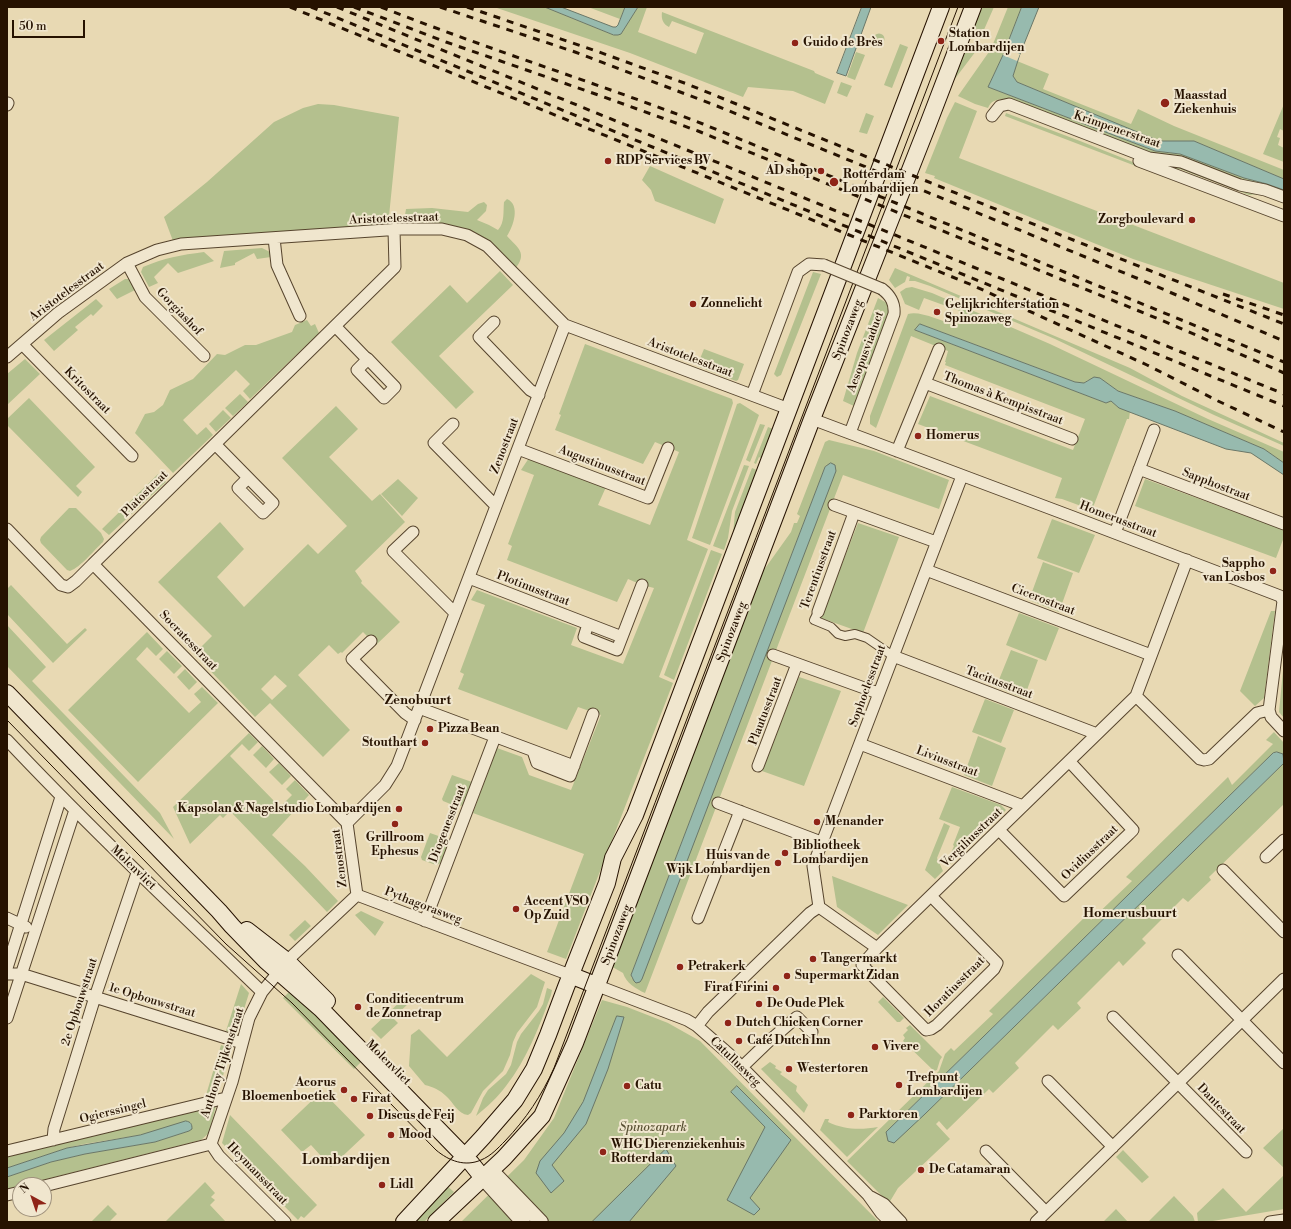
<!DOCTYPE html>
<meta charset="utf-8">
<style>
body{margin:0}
#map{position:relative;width:1291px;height:1229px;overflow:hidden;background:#e8d9b3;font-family:"Libre Bodoni",serif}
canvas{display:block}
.frame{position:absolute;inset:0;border:8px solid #261200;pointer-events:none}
.north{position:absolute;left:12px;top:1177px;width:40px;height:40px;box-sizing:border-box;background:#f0e6ce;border:1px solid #9f917c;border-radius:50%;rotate:320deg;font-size:11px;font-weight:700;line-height:16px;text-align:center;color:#261200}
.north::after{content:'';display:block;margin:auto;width:14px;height:18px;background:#8f2418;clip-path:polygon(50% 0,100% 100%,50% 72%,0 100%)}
.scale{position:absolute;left:12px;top:20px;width:73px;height:18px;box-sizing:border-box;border:2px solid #261200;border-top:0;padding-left:5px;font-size:12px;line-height:14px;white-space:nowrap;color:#261200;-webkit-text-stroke:3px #f0e6ce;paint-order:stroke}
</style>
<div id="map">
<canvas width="1291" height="1229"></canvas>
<div class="frame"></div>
<div class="north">N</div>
<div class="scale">50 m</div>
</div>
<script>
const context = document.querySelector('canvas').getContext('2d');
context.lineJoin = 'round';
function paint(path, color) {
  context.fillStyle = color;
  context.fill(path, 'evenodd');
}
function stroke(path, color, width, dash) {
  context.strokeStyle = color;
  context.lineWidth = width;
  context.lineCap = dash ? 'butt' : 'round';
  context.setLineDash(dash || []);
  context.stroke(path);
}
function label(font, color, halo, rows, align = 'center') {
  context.font = font + ' "Libre Bodoni",serif';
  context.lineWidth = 4;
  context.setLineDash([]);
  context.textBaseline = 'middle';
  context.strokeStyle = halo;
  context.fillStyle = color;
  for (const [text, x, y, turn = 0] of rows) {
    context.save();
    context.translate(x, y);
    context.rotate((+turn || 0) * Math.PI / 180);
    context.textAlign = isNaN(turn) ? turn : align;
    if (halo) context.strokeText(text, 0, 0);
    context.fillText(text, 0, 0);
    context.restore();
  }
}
paint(new Path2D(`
 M494 7H545L614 35H618L621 34 638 7H647L638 32 696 54 704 33 672 21 669 27C663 24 661 19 662 12L814 71 815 73 834 81 825 104 793 91 748 87 743 97 630 53Z
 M588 7H625L620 19Z
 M979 7H994L983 32 979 35 973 33 972 31Z
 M1008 7H1022L1003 55 988 87 1155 151 1180 154 1244 178 1267 184 1284 190V194L1149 155 1003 99C995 100 991 101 988 108L975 104 958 96 991 49Z
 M873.5 39a5.5 5.5 0 1 1 11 0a5.5 5.5 0 1 1-11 0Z
 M900 44 908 47 892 88 884 85Z
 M969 44 979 47 948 88 965 47Z
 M856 52 865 55 855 80 847 77Z
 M1017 61 1049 74 1043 89 1131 124 1138 109 1174 126 1284 170V179L1194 141H1159L1017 82 1013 76Z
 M841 82 852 86 847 97 837 93Z
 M955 102 977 111 959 158 1284 283V309L1133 259 934 178 935 176 925 173 947 118Z
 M318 104 334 105 399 117 388 226 173 241 164 217 207 182 274 122 303 108Z
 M1284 104V131L1280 129 1277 137 1280 138 1278 145 1284 148V162L1263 154Z
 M866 113 874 116 867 134 859 132Z
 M1006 113 1080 141 1168 176 1167 178 1005 116Z
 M1151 161 1172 164 1260 194 1249 195 1180 169H1175Z
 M650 166 724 199 715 224 655 201 651 190 642 180Z
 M507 199C521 205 513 227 507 236 518 248 528 253 515 269L465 229 453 226 439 224 406 226 404 221 406 209 432 208 468 212 478 204 484 202 487 205 486 211 477 220 489 225 498 230C505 222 503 212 504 202Z
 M262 248 270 252 271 257 257 259 254 253 235 263V265L220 268 224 251Z
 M204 252 214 261 178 273 168 263 154 277 158 283 149 287 141 272 143 267C164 258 181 255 204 252Z
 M895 268 1130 368 1182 396 1284 443V446L1214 415 1055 339 930 286 915 281H909L910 277 907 276 905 282 895 288 889 280Z
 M500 271 513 285 439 356 474 392 456 409 391 342 450 285 467 303Z
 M813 272 821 274 781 375 777 377 774 374Z
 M125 279H129L137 289 117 299 109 289Z
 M912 287 932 293 1050 344 1208 419 1284 452V463L1264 449 1175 411 1118 391 1100 378 1088 380 1084 383 1075 382 920 324 915 330 1106 403 1111 401 1119 408 1130 411 1129 419H1127L1092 510 1062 499 1055 498 1062 478 918 424 930 396 1073 450 1085 419 945 365 946 362H945L948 351 911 336 876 428 870 424V416L908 314C919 310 942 321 954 325L960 311 924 298 919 310 905 304 900 292 906 288Z
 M878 298 887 303 889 313 854 406 843 401 857 353Z
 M96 299 103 306 93 316 91 314 75 327 78 330 54 351 44 340Z
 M307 320 311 326 315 324 319 333 250 399 243 391 250 384 236 370 183 420 197 435 206 427 213 435 173 473 135 433 145 414 154 412 163 405 170 390 193 379 217 354 225 355 245 345H256L292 332 295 325Z
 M585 344 732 399 733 403 687 540 708 549 659 677 673 683 566 959 547 952 584 854 473 813 497 748 522 757 529 775 571 790 601 715 578 707 567 730 458 689 464 674 460 672 485 605 471 600 477 590 577 628 571 645 623 664 654 588 642 585 628 579 617 602 507 560 512 546 508 544 534 475 521 470 529 458 606 487 598 505 650 525 679 452 655 442 643 464 555 430 561 415 559 414Z
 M704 349 744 364 738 380 736 381 697 366Z
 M25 359 40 374 7 405V374Z
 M240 394 248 402 233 416 225 408Z
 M29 398 95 467 76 486 82 492 78 497 7 425V419Z
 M740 403 759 415 710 545 692 538 737 404Z
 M336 406 358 429 329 457 372 501 380 494 405 522 355 571 362 581 361 583 400 622 376 645 363 632 342 653 341 652 338 654 329 645 298 675 350 730 323 757 270 703 255 717 194 654 193 646 198 650 212 636 158 582 220 522 244 549 217 577 244 607 308 544 318 554 347 526 282 458ZM275 675 287 686 272 700 261 689Z
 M223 410 231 418 216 432 209 424Z
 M760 424 765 425 750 462 746 460Z
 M768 427 773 429 761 458 759 457 756 464 754 463Z
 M829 440 874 451 949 480 939 509 843 475 645 993C636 989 626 983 623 973L609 965 756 581 791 532 794 523H797L800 516 797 514 825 442ZM827 464 632 979 631 975 825 467Z
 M744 465 749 466 732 511 728 538 724 550 713 546Z
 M752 468 757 470 756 473 759 474 733 534 735 512Z
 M158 474 166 482 109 535 102 529Z
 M398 479 418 498 402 516 381 494Z
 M1145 479 1284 530V537L1276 558 1135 506Z
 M69 508H76L101 533 104 539 103 542C94 550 81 567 70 571L67 570 41 543 40 540 41 537Z
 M1052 519 1095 535 1079 573 1037 558Z
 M858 523 899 537 863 633 821 618Z
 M711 550 722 554 674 680 664 675Z
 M1043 562 1073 573 1059 612 1029 600Z
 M11 585 67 644 85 628 87 630 53 663 7 614V589Z
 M1271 611H1275L1264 698 1255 706 1240 691Z
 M1019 613 1059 628 1046 661 1006 645Z
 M7 625 46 667 32 681 160 813 174 839 7 666Z
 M147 632 163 649 156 656 147 647 136 659 189 713 201 702 194 694 202 687 218 703 138 782 68 710Z
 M1011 650 1038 660 1024 698 996 687Z
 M167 651 182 666 174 674 159 659Z
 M1284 660V718L1279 712Z
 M185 669 197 682 189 690 177 677Z
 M799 677 841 691 804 786 762 771Z
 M985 699 1014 710 1001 743 972 732Z
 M1274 732 1284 743V755L1277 752 1273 753 886 1132 925 1114 1284 763V804L1209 877 1211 880 1188 902 1183 898 1142 939 1146 943 1123 966 1119 961 1077 1003 1081 1008 1058 1030 1053 1025 1015 1063 1019 1068 993 1093 989 1089 947 1130 939 1121 936 1124 950 1139 898 1188 889 1203 847 1161 939 1071 945 1054 951 1048 954 1051 993 1014 989 1011 1088 914 1091 920 1132 881 1126 877 1228 777 1232 785 1273 744 1266 740Z
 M249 733 258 742 249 751 242 744 230 756 280 807 292 795 286 789 295 780 309 795 272 835 305 866 338 901 327 912 230 811 223 818 220 815 190 844 173 807Z
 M978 736 1006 748 992 786 964 775Z
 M262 746 274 759 266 768 253 755Z
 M279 763 291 776 282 785 269 772Z
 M452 775 472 782 463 805 458 807 443 801 442 799Z
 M952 787 1001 805 1006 810 1003 813 1000 810 995 814 998 818 949 865 947 862 954 846 953 845 960 827 939 819Z
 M944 823 950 826 937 858 943 871 935 879 925 870Z
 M430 833 450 840 441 863 436 865 422 860 421 857Z
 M832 876 908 905 878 935 837 907Z
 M361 911 384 922 375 936 355 915Z
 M305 920 311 926 295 941 289 935Z
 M531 974 545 982 537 1007 517 1033 513 1042 510 1055 503 1071 483 1091 471 1113 468 1115C458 1114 453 1102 446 1096 440 1090 433 1087 425 1085L409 1066 411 1035 419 1029 447 1057Z
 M241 984 249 993 237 1032 234 1033 226 1031Z
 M547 988 552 990 551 995C539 1027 527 1059 506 1086 498 1097 487 1107 476 1116L483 1098 488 1090 506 1074 511 1065 517 1042 521 1034 539 1011 543 1004Z
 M291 990 361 1062 354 1069 283 998Z
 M410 994 411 997 407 1001 409 1003 393 1018 398 1023 381 1039 371 1029 402 1000 403 1001Z
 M883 997 904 1018 900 1022H897L878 1002Z
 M602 1000 627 1007 668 1023 700 1041 879 1222H461L524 1160 554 1118Z
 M910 1025 942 1057 940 1060 937 1070 934 1071 903 1041 905 1038 903 1035 908 1030 906 1028Z
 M221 1045 231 1048 218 1093 206 1095Z
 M770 1062 776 1066 775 1068 782 1072 780 1074 797 1086 796 1091 808 1105 804 1113 761 1069Z
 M322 1091 365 1135 331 1167 311 1145 302 1152 281 1130Z
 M212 1104 216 1106 209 1133 201 1140 7 1189V1177L51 1162 85 1154 155 1142 189 1131 161 1130 140 1135 84 1144 67 1148 7 1168V1155Z
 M230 1115 317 1205 304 1218 301 1216 298 1220 222 1143Z
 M825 1119H829L828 1122C845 1130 861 1130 878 1127L847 1157 820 1130Z
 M1284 1128V1168L1263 1148Z
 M1123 1150 1149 1177 1142 1183 1116 1157Z
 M1284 1175V1209L1207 1222H1198L1197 1213 1223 1188 1246 1212Z
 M205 1182 215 1193 211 1197 215 1200 210 1205 226 1222H165Z
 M445 1184 454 1192 424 1222H410Z
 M1174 1196 1193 1216 1195 1222H1148Z
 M108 1205 117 1214 109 1222H91Z
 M1116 1209 1128 1222H1103Z`), '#b4c08e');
const water = new Path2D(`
 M545 7H561L613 27H616L618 25 625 7H638L621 34 618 35H614Z
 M862 7H871L846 76 837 73Z
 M1022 7H1039L1020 54 1013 76 1017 82 1159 141H1194L1284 179V190L1267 184 1244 178 1180 154 1155 151 988 87 1003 55Z
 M920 324 1075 382 1084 383 1094 377 1100 378 1118 391 1175 411 1264 449 1284 463V475L1251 453 1226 449 1119 408 1111 401 1106 403 915 330Z
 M831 463 835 465 836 471 642 979 640 982 636 983 634 981 631 975 825 467Z
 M1277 752 1283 754 1284 763 925 1114 894 1143 888 1141 886 1132 1273 753Z
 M617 1016 624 1017 608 1069 586 1124 552 1165 564 1181 551 1193 536 1173 540 1161 564 1133 583 1102Z
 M737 1086 791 1140 750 1198 760 1209 754 1215 727 1200 765 1127 731 1092Z
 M186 1121C191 1122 192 1124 192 1129L189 1131 155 1142 85 1154 51 1162 7 1177V1168L67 1148 140 1135Z
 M666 1149 676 1166 629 1222H592Z`);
paint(water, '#97baae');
stroke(water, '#6a7768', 1);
paint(new Path2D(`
 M1005 48 1020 54 1017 61 1003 55Z`), '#e8d9b3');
const pedestrian = new Path2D(`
 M818 612 814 620 831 627 838 634 845 636 855 634 867 638 893 656`);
const minor = new Path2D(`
 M7 105 8 103
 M992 116 1000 106 1009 104 1149 158 1181 162 1240 185 1265 190 1284 197
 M1139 161 1284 216
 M274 238 277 265 300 316
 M127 263 145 297 204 356
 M494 322 479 337 530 390 539 395
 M335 326 365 357 368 359 395 387 384 398 357 370 368 359
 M22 344 132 456
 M7 357 58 313 127 263 157 250 181 244 401 229H442L467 235 487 246 565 325 789 409
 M925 383 1072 439
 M752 395 798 272 809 264 824 265
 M812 419 1073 517 1280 596 1283 601 1269 710 1271 717 1284 731
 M453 424 434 443 496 506
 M850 433 894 314C895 303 891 296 882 289
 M215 444 273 503 263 513 238 488 248 478
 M518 449 648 498 668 448
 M897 451 939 349
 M1139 469 1284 524
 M834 505 936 542
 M7 529 61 585 68 587 76 581 93 564 347 823
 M413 532 393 551 455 613
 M1115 533 1154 430
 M93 564 395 267 394 230
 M926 570 1151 655
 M469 578 622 637
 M818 612 854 513
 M588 624 584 637 617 650 642 585
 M371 641 352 659 405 713 415 720
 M773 655 878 693
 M893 656 1097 734
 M1136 696 1200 759 1204 760 1209 759 1257 713 1269 710
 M419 708 574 766
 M7 740C89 827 176 909 262 992
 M860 744 1023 806
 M533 751 537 763 570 776 593 714
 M758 766 797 664
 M718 803 821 842
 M999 830 1064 896 1129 834 1133 830 1069 761
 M1266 857 1284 840
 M1223 870 1284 932
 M357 895 347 823 385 785 397 766 565 325
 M931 896 997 963 994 969 937 1025 931 1029 926 1030 862 965 877 948 1136 696 1187 560
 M819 907 813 866 962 476
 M819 907 877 948
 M7 918 26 927
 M698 918 740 811
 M425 921 495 737
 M1178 955 1284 1063
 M7 968 61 797
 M7 974H21L242 1043
 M598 986 687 1020 697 1026 730 1055 868 1195 881 1213 890 1222
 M1113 1017 1246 1152
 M7 1018 75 810
 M697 1026 708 1012 810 913 819 907
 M742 1067 768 1042 797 1017 812 1032
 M1048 1081 1113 1147
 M53 1140 54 1129 95 997 137 873
 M211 1144 232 1082 249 1018 262 992 291 957 357 895 570 975
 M211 1144 219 1156 285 1222
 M7 1151 226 1098
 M986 1151 1046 1212
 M44 1186 211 1144
 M7 1195 20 1192
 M871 1197 884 1204 901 1222
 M1036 1222 1284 979
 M1270 1222 1284 1220`);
const tertiary = new Path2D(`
 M491 1170 541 1222
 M483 1178 523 1222`);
const secondary = new Path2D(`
 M7 693 219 911 232 926 266 961 321 1009 471 1163 483 1178
 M247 930 287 961 327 1001
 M570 975 598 986
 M404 1222 483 1137 515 1100 534 1069 548 1035 566 987 607 883 613 858 635 815 941 7
 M436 1222 504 1158 542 1116 575 1043 812 419 927 127 973 7`);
stroke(pedestrian, '#56442d', 10);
stroke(minor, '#56442d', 13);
stroke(tertiary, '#56442d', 16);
stroke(secondary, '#261200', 18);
stroke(pedestrian, '#f0e6ce', 8);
stroke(minor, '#f0e6ce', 11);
stroke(tertiary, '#f0e6ce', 14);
stroke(secondary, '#f0e6ce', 16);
stroke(new Path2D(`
 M7 720 226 944 292 1003 436 1150C449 1161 465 1167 481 1160 491 1156 498 1148 505 1141 526 1119 542 1095 554 1068L958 7`), '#261200', 1);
stroke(new Path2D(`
 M290 7 972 285 1147 365 1218 401 1284 432
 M311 7 1284 406
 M337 7 1284 394
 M354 7 446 42 604 97 698 131 1161 320 1284 373
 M381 7C487 49 597 83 703 124L1284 362
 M440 7 575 52 717 106 1139 279 1284 341
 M467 7 599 52 687 84 988 206 1284 324
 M1223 294 1284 315`), '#261200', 3, [7, 7]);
const minorBridge = new Path2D(`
 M824 265 882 289`);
stroke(minorBridge, '#56442d', 13, []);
stroke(minorBridge, '#f0e6ce', 11);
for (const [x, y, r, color] of [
 [941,41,4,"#8f2418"],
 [795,43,4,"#8f2418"],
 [1165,103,5,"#8f2418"],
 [608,161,4,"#8f2418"],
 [821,171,4,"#8f2418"],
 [834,182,5,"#8f2418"],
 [1192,220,4,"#8f2418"],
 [693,304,4,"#8f2418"],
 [937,312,4,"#8f2418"],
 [918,436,4,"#8f2418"],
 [1273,571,4,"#8f2418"],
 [430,729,4,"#8f2418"],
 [425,743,4,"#8f2418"],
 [399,809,4,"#8f2418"],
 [817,822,4,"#8f2418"],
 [395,824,4,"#8f2418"],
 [785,853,4,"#8f2418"],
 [778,863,4,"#8f2418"],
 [516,909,4,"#8f2418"],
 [813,959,4,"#8f2418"],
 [680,967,4,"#8f2418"],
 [787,976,4,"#8f2418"],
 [776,988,4,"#8f2418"],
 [759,1004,4,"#8f2418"],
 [358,1007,4,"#8f2418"],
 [728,1023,4,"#8f2418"],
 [739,1041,4,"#8f2418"],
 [875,1047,4,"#8f2418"],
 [789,1069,4,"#8f2418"],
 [899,1085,4,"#8f2418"],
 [627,1086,4,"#8f2418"],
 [344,1090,4,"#8f2418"],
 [354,1099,4,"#8f2418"],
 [851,1115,4,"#8f2418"],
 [370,1116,4,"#8f2418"],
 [391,1135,4,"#8f2418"],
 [603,1152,4,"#8f2418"],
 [921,1170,4,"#8f2418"],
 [382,1185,4,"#8f2418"]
]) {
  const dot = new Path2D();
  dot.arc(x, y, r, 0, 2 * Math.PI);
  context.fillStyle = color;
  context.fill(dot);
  stroke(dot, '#f0e6ce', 1.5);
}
label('bold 12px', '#261200', '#f0e6ce', [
 ["Station",949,34],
 ["Lombardijen",949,48],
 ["Guido de Brès",803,43],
 ["Maasstad",1174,96],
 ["Ziekenhuis",1174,110],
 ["RDP Services BV",616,161],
 ["AD shop",813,171,"right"],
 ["Rotterdam",843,175],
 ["Lombardijen",843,189],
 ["Zorgboulevard",1184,220,"right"],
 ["Zonnelicht",701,304],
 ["Gelijkrichterstation",945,305],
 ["Spinozaweg",945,319],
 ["Homerus",926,436],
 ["Sappho",1265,564,"right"],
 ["van Losbos",1265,578,"right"],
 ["Pizza Bean",438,729],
 ["Stouthart",417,743,"right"],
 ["Kapsolan & Nagelstudio Lombardijen",391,809,"right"],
 ["Menander",825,822],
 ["Grillroom",395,838,"center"],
 ["Ephesus",395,852,"center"],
 ["Bibliotheek",793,846],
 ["Lombardijen",793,860],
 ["Huis van de",770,856,"right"],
 ["Wijk Lombardijen",770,870,"right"],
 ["Accent VSO",524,902],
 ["Op Zuid",524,916],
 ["Tangermarkt",821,959],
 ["Petrakerk",688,967],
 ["Supermarkt Zidan",795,976],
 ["Firat Firini",768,988,"right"],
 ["Conditiecentrum",366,1000],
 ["de Zonnetrap",366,1014],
 ["De Oude Plek",767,1004],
 ["Dutch Chicken Corner",736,1023],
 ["Café Dutch Inn",747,1041],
 ["Vivere",883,1047],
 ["Westertoren",797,1069],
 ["Trefpunt",907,1078],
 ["Lombardijen",907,1092],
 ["Acorus",336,1083,"right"],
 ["Bloemenboetiek",336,1097,"right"],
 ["Catu",635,1086],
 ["Firat",362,1099],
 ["Parktoren",859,1115],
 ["Discus de Feij",378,1116],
 ["Mood",399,1135],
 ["WHG Dierenziekenhuis",611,1145],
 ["Rotterdam",611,1159],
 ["De Catamaran",929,1170],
 ["Lidl",390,1185]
], 'left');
label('12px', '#261200', '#f0e6ce', [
 ["Krimpenerstraat",1117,130,19],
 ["Aristotelesstraat",394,219,-2],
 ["Aristotelesstraat",67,292,-37],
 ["Gorgiashof",179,312,46],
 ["Spinozaweg",848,330,-69],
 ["Aesopusviaduct",866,352,-70],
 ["Aristotelesstraat",690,358,21],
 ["Kritostraat",87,391,45],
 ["Thomas à Kempisstraat",1003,399,21],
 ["Zenostraat",505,446,-69],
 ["Augustinusstraat",602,466,21],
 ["Sapphostraat",1216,485,21],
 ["Platostraat",145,494,-45],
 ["Homerusstraat",1118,520,21],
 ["Terentiusstraat",819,570,-70],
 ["Plotinusstraat",533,589,21],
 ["Cicerostraat",1043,600,21],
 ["Spinozaweg",732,632,-69],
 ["Socratesstraat",188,641,46],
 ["Tacitusstraat",999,683,21],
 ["Sophoclesstraat",868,686,-70],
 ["Plautusstraat",766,711,-69],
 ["Liviusstraat",947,762,21],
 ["Diogenesstraat",448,824,-69],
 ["Vergiliusstraat",972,838,-44],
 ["Ovidiusstraat",1090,853,-44],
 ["Zenostraat",340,858,-97],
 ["Molenvliet",133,868,44],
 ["Pythagorasweg",423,906,21],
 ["Spinozaweg",617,935,-69],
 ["Horatiusstraat",955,987,-45],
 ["1e Opbouwstraat",152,1001,17],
 ["2e Opbouwstraat",80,1002,-72],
 ["Catullusweg",735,1062,44],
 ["Anthony Tijkenstraat",223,1063,-72],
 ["Molenvliet",388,1063,45],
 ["Dantestraat",1221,1109,46],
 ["Ogierssingel",113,1112,-14],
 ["Heymansstraat",257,1174,46]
]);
label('italic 12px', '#584f32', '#f0e6ce', [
 ["Spinozapark",653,1128]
]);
label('bold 13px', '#261200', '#f0e6ce', [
 ["Zenobuurt",418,701],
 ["Homerusbuurt",1130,914]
]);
label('bold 14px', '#261200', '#f0e6ce', [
 ["Lombardijen",346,1161]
]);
</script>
